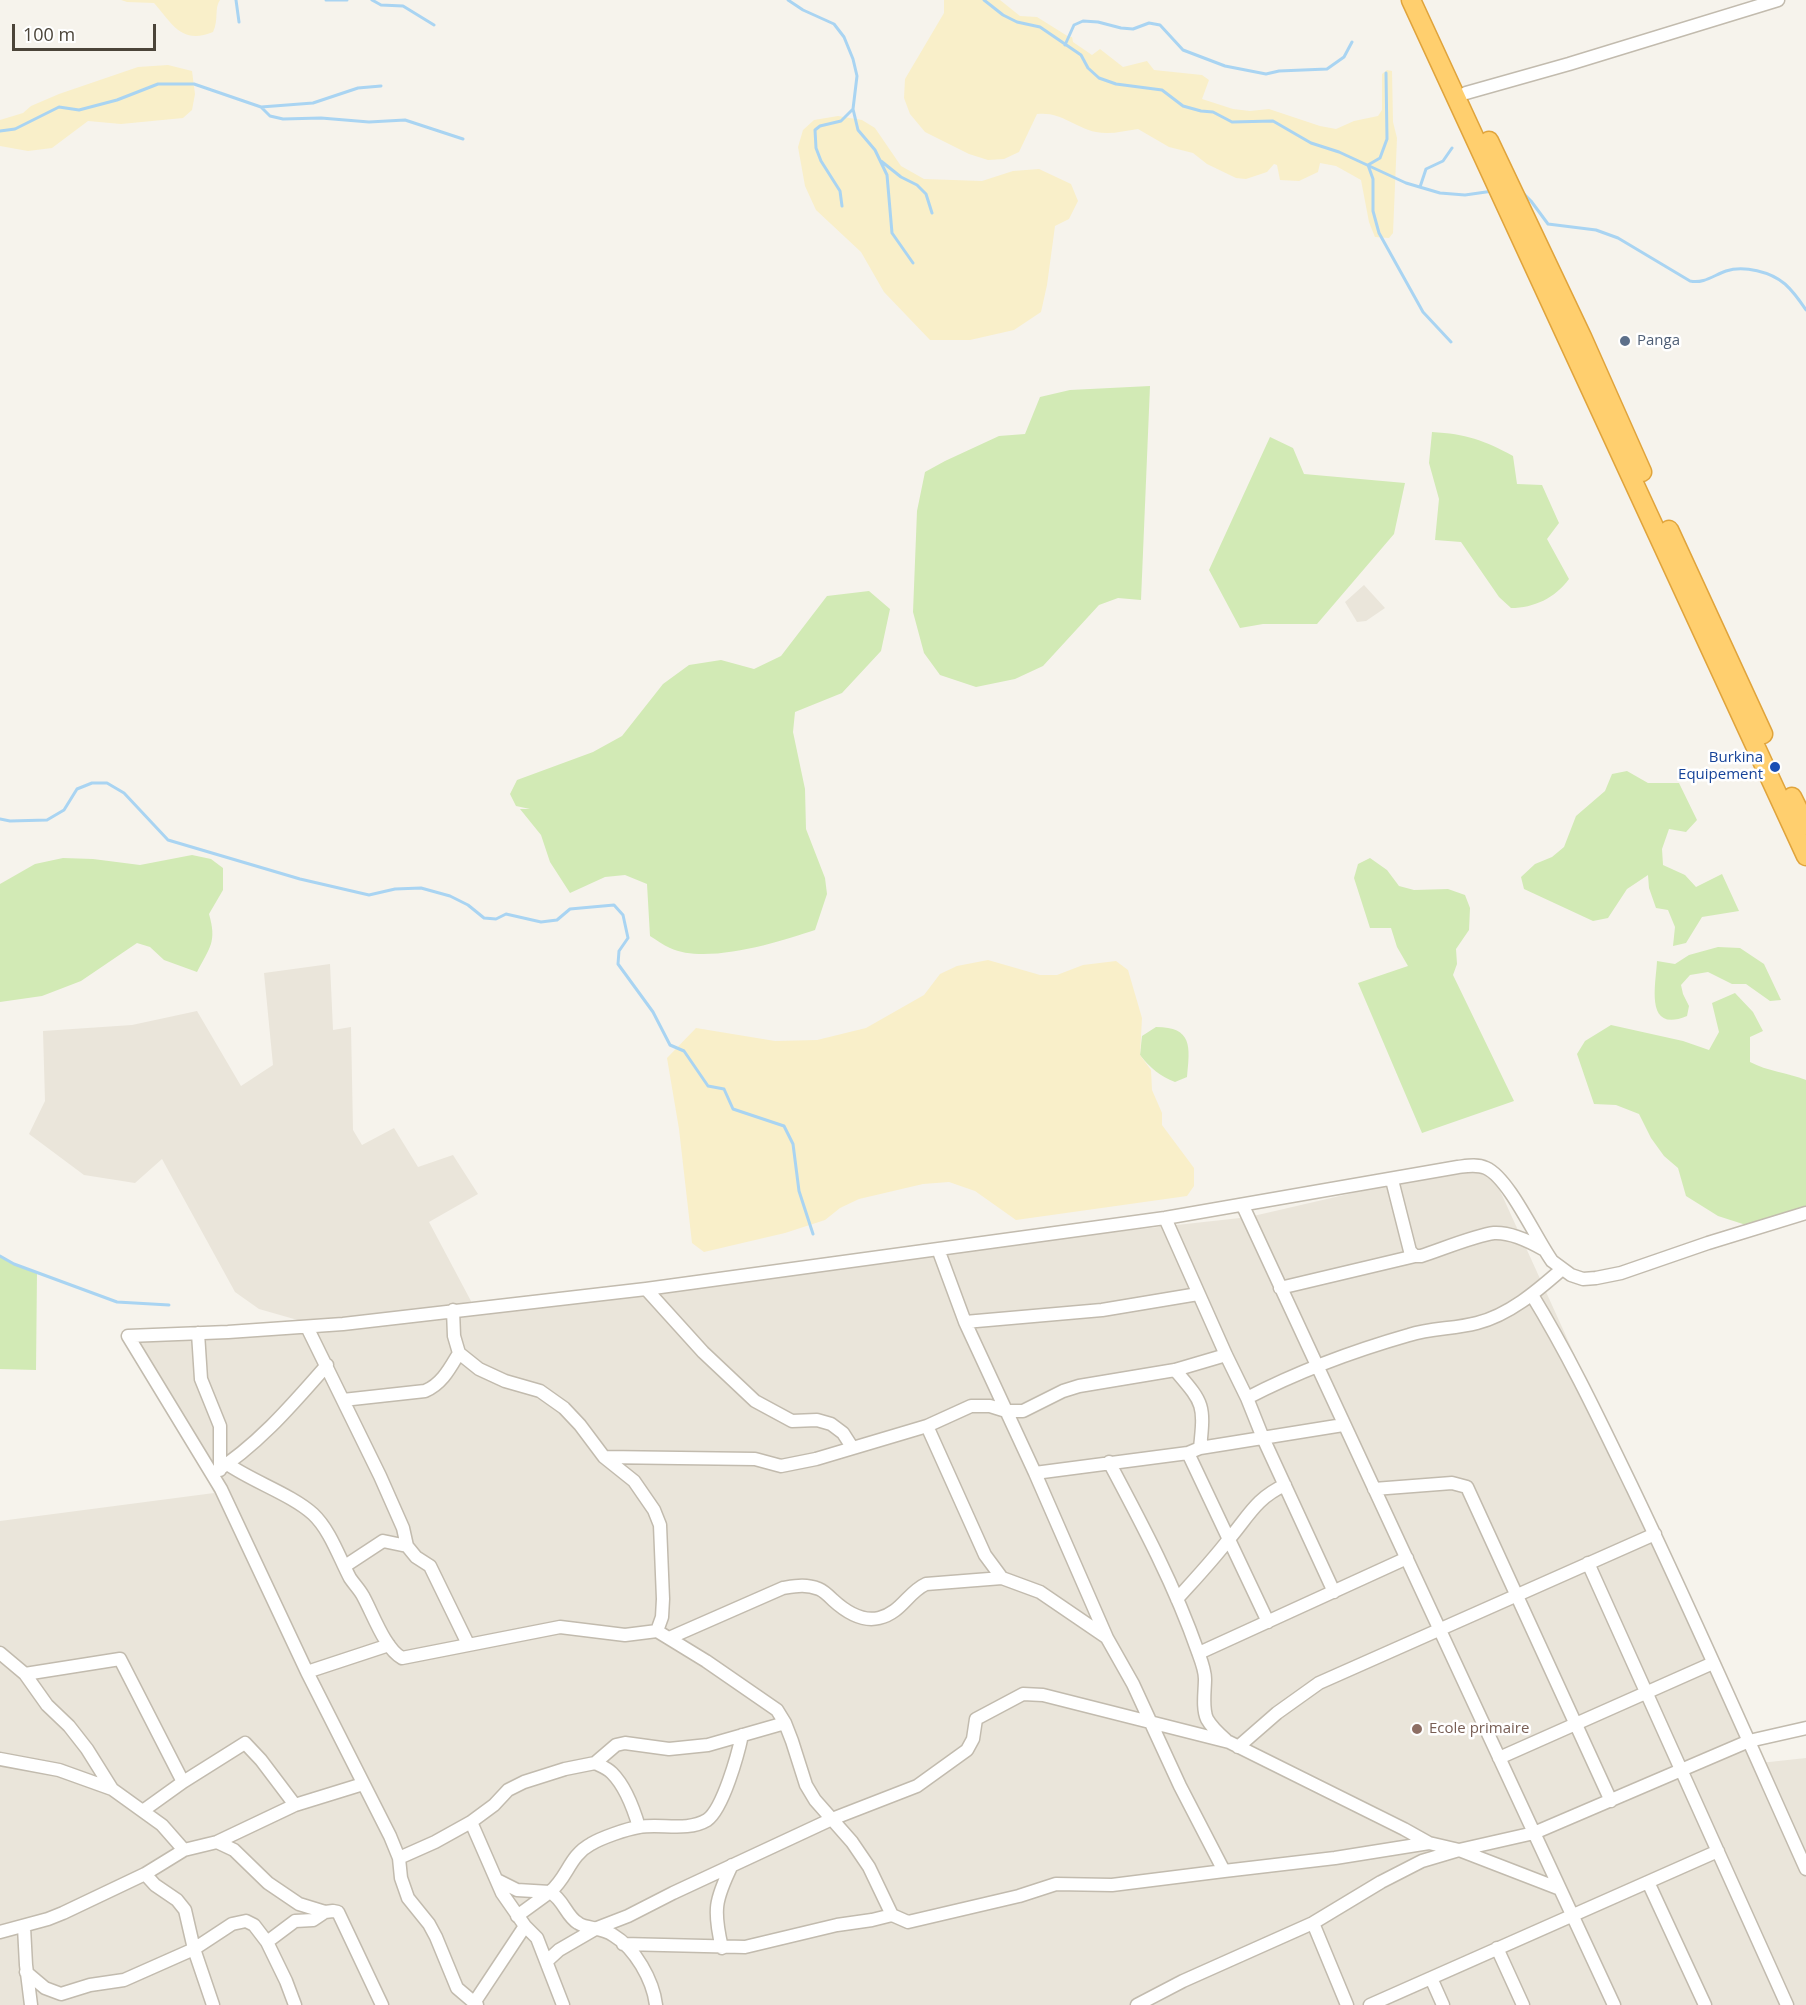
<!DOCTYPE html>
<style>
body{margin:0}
#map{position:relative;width:1806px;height:2005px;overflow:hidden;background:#f6f3ec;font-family:"Open Sans",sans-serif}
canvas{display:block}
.scale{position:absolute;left:12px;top:24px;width:144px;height:27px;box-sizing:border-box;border:3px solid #4b4439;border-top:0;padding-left:8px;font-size:18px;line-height:21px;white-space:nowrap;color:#4b4439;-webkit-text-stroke:4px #fff;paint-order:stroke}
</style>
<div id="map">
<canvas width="1806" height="2005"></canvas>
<div class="scale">100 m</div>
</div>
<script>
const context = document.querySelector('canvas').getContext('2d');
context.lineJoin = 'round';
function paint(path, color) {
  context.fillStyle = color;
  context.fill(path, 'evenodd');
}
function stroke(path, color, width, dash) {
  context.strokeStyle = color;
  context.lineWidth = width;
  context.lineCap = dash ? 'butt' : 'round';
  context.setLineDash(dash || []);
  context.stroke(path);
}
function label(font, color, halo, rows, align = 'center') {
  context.font = font + ' "Open Sans",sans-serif';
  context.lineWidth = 5;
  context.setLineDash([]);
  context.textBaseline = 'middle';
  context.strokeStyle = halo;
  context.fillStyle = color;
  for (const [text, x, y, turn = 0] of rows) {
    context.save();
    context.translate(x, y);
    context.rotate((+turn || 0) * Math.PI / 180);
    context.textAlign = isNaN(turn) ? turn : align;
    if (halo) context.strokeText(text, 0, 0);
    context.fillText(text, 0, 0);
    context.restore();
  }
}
paint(new Path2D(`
 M1364 585 1385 608 1366 621 1357 622 1345 602Z
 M330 964 333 1030 351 1027 353 1130 362 1145 394 1128 418 1167 453 1155 478 1194 429 1222 472 1303 1249 1217 1487 1162 1760 1763 1806 1758V2005H0V1521L214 1493 179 1423 128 1336 301 1321 259 1309 235 1292 162 1159 135 1183 84 1175 29 1134 45 1101 43 1031 132 1025 197 1011 241 1086 273 1065 264 973Z`), '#eae5da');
paint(new Path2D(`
 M1150 386 1141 600 1118 598 1099 605 1043 666 1015 679 976 687 940 675 924 653 913 612 917 511 925 472 945 461 999 436 1025 434 1040 397 1070 390Z
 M1432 432C1466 434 1484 440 1513 456L1517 484 1542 485 1559 523 1547 539 1569 579C1555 598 1534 608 1511 608L1499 597 1461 542 1435 540 1439 499 1429 463Z
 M1270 437 1293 448 1304 474 1405 483 1394 534 1317 624H1263L1240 628 1209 570Z
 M869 591 890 609 881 651 842 693 795 712 793 732 805 789 806 829 825 878 827 894 815 930C779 942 706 965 670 948 663 945 657 940 650 936L647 884 625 875 605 877 570 893 550 862 541 835 520 809H530L516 806 510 794 517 780 593 752 622 736 663 684 689 665 721 660 754 669 781 656 827 596Z
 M1627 771 1648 783H1679L1697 820 1686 832 1669 829 1662 849 1663 865 1685 875 1696 887 1722 874 1739 911 1702 917 1686 943 1673 946 1675 927 1668 910 1656 908 1649 888 1648 875 1627 889 1608 918 1593 921 1524 889 1521 877 1535 864 1552 857 1564 847 1576 816 1605 791 1612 774Z
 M192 855 211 859 223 868V890L209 914C217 942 210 947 197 972L164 960 150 947 137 943 81 981 42 996 0 1002V884L35 864 63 858 93 859 140 865Z
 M1370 858 1387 870 1399 886 1414 890 1448 889 1465 895 1470 908 1469 930 1456 949 1457 964 1453 975 1514 1101 1422 1133 1358 983 1408 966 1397 947 1391 928H1370L1354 878 1358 864Z
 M1718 947 1740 948 1764 964 1781 1000 1770 1001 1746 984H1732L1708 972 1690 975 1681 985 1683 994 1689 1006 1687 1016C1644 1034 1656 984 1657 961L1675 964 1689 955Z
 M1735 993 1753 1012 1763 1031 1750 1037V1062C1767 1071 1788 1073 1806 1080V1206L1746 1225 1718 1216 1686 1196 1678 1168 1664 1156 1651 1138 1639 1114 1616 1105 1594 1104 1577 1054 1585 1041 1611 1025 1683 1041 1709 1050 1719 1032 1712 1003Z
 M1156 1027C1193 1027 1190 1047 1187 1077L1175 1082C1160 1076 1151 1069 1140 1055L1142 1036Z
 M0 1256 14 1264 37 1272 36 1370 0 1369Z`), '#d2eab5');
paint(new Path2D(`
 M121 0H220C214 8 219 20 213 32 181 45 172 23 154 3L127 2Z
 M944 0H1000L1020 16 1037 17 1069 37H1072L1073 42 1092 55 1100 49 1123 67 1147 61 1154 70 1202 75 1209 80 1202 99 1233 109 1250 111 1269 109 1320 126 1336 129 1354 121 1378 116 1382 110V74L1387 70 1392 71 1393 122 1397 138 1393 233 1389 238 1375 237 1369 222 1361 180 1336 166 1320 163 1318 172 1299 181 1280 180 1277 165 1274 164 1267 172 1246 179 1236 178 1207 164 1193 153 1169 147 1138 129C1124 131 1110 135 1096 132 1074 127 1060 111 1037 114L1019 152 1004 159 988 160 969 154 925 132 910 114 904 98 905 79 944 13Z
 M168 65 192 71 195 94 192 110 183 118 121 124 88 121 52 148 28 151 0 146V120L23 113 31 106 59 94 138 67Z
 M838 116 862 120 875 128 901 166 924 179 982 181 1013 171 1039 169 1071 184 1078 201 1069 219 1055 226 1047 285 1041 312 1014 330 970 340H930L884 292 861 252 816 210 805 186 798 147 803 130 814 120Z
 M988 960 1040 975H1057L1083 965 1116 961 1128 970 1142 1018 1140 1055 1151 1070 1152 1090 1162 1113V1125L1194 1168V1186L1187 1196 1016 1220 975 1191 949 1182 923 1184 859 1199 840 1208 825 1220 785 1233 704 1252 692 1243 679 1129 667 1058 696 1028 775 1041 817 1040 866 1028 924 995 940 974 957 966Z`), '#f9efc9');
stroke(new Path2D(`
 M236 0 239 22
 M326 0H347
 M372 0 381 5 403 6 434 25
 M788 0 803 10 834 24 844 37 853 59 857 76 853 109 858 130 875 150 887 175 892 233 913 263
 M984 0 1003 15 1017 22 1040 27 1081 55 1088 68 1099 78 1116 84 1162 90 1183 106 1201 111 1213 112 1232 122 1273 121 1311 143 1339 152 1406 183 1440 193 1465 195 1493 191
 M1065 45 1074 25 1083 21 1098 22 1121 28 1133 29 1149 23 1160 25 1183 50 1225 66 1266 74 1279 71 1327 69 1344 57 1352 42
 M1386 73 1387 139 1380 158 1368 165 1373 179V211L1379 233 1423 312 1451 342
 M262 108 270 116 283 119 321 118 369 122 405 120 463 139
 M0 131 15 129 59 107 79 110 117 100 158 84H194L261 107 313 103 358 88 381 86
 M881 161 901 177 917 185 926 194 932 213
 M1420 187 1426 169 1443 161 1452 148
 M1523 193 1531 201 1548 224 1596 230 1618 238 1690 281C1704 284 1714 275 1726 271 1744 265 1771 272 1785 284 1794 292 1800 301 1806 310
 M842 206 840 191 821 161 816 148 815 130 820 126 841 121 853 109
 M0 819 10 821 47 820 64 810 77 789 92 783H107L124 793 168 840 300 879 369 895 395 889 421 888 450 896 468 905 484 918 496 919 506 914 541 922 557 920 570 909 614 905 623 915 628 938 619 951 618 964 653 1012 670 1045 684 1051 708 1086 724 1089 733 1109 784 1126 793 1144 799 1191 813 1234
 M0 1256 14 1264 117 1302 169 1305`), '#a9d4f2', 3);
const minor = new Path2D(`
 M1466 93 1569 64 1778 0
 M1392 1180 1410 1251 1415 1256H1421C1440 1250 1476 1235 1494 1233 1511 1232 1529 1241 1543 1249
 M1243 1206 1614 2005
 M1165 1218 1226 1355 1247 1398 1263 1438 1334 1592
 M938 1249 965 1322 1035 1473 1107 1638 1133 1684 1180 1786 1224 1871 1335 1858 1429 1843
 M1280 1288 1415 1256
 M646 1289 703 1352 755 1401 792 1421 817 1420 831 1424 843 1433 852 1447
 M1532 1295C1570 1357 1601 1423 1633 1489 1693 1614 1749 1742 1806 1869
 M453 1310 454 1336 459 1353 479 1369 505 1381 540 1391 564 1408 580 1425 604 1457 634 1481 654 1510 660 1525 663 1599 662 1617 657 1631
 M965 1322 1102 1310 1198 1294
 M307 1327 380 1476 403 1528 407 1546 416 1557 430 1566 468 1644
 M198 1333 201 1379 220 1426V1470
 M1175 1370C1203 1403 1205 1403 1200 1448
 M1247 1398C1299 1371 1353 1351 1409 1335 1431 1328 1454 1329 1477 1323 1509 1315 1537 1291 1561 1270
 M343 1400 425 1391C442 1384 450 1368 459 1353
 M927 1426 985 1555 1002 1578
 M1188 1453 1268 1622
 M604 1457 755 1459 781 1466 816 1459 927 1426 971 1406H990L1006 1411H1023L1063 1391 1079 1386 1175 1370 1226 1355
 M1109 1462C1142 1524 1175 1586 1198 1652 1201 1660 1205 1670 1205 1679 1205 1691 1202 1708 1207 1719 1212 1728 1219 1734 1226 1740
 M229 1465C254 1482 292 1495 313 1514 330 1530 339 1557 350 1578 354 1584 360 1590 363 1596 373 1614 385 1649 402 1658L560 1627 625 1635 657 1631 706 1661 777 1710 785 1723 792 1741 806 1785 815 1800 852 1842 869 1867 892 1915 908 1922 1019 1896 1056 1884 1112 1885 1224 1871
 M1035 1473 1188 1453 1200 1448 1343 1425
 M212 1474C257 1446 292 1405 327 1365
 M1374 1489 1452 1483 1467 1487 1611 1801
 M1588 1563 1787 2005
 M345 1566 383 1541 407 1546
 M1177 1599C1195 1579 1213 1560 1229 1539 1248 1517 1256 1498 1285 1485
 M669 1638 783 1588C796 1586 806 1584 819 1589 824 1591 829 1596 833 1600 845 1611 862 1622 879 1618 901 1613 908 1592 926 1584L1002 1578 1040 1592 1106 1637
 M0 1653 25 1674 47 1705 69 1726 87 1749 112 1789 162 1825 184 1850
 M1199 1653 1407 1558
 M307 1672 389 1645
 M25 1674 120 1659 183 1782
 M1238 1747 1277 1713 1319 1683 1655 1534
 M1499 1758 1713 1663
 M0 1759 59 1770 112 1789
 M595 1763C601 1766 607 1768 612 1773 625 1786 634 1810 639 1827
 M144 1810 183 1782 245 1743 261 1760 295 1805
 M471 1822 494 1805 508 1790 524 1782 565 1769 595 1763 616 1745 625 1743 669 1749 708 1745 785 1723
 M217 1842 234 1850 268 1883 299 1904 325 1912
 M399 1858 435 1842 471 1822 502 1893 525 1926 537 1938 563 2005
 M145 1874 155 1885 177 1900 185 1910 194 1949 213 2005
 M497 1880 517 1890 550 1892C568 1877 569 1856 591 1844 601 1838 626 1829 639 1827 660 1823 687 1832 707 1820 723 1809 738 1754 742 1735
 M1648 1882 1705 2005
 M517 1916 550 1892C564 1900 566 1916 578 1923 584 1928 603 1928 613 1935 635 1948 653 1980 656 2005
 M1313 1923 1347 2005
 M24 1927 26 1965 31 2005
 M0 1932 48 1919 63 1913 145 1874 184 1850 217 1842 295 1805 363 1784
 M267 1942 295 1921 313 1920 325 1912 333 1911 338 1912 382 2005
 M623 1944 745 1947 837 1925 872 1920 892 1915
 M722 1948C713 1910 715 1900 732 1865
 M1497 1948 1523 2005
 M547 1961 559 1950 597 1928 628 1916 673 1893 832 1819 917 1786 967 1750 973 1739 976 1719 1023 1694 1043 1695 1229 1742 1404 1829 1429 1843 1459 1850 1560 1889
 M26 1972 45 1988 61 1994 90 1985 124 1980 194 1949 232 1924 246 1921 254 1925 267 1942 286 1981 295 2005
 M1431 1978 1443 2005
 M474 2003 525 1926
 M477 2005 457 1988 436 1937 429 1924 408 1898 401 1878 399 1858 390 1836 307 1672 221 1489 128 1336 228 1332 343 1324 646 1289 1165 1218 1458 1167C1467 1166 1477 1164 1486 1168 1509 1178 1536 1239 1552 1261L1571 1275 1583 1279 1596 1278 1621 1273 1708 1243 1806 1213
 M1137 2005 1183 1981 1313 1923 1381 1882 1422 1861 1459 1850 1534 1833 1749 1741 1806 1728
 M1370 2005 1718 1851`);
const highway = new Path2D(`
 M1411 0 1806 856
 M1489 141 1582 337 1642 472
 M1669 530 1763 734
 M1792 797 1806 825`);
stroke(minor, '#c2bbae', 15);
stroke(highway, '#e0a43c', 21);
stroke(minor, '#fff', 12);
stroke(highway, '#ffcf6e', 18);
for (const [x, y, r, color] of [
 [1625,341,6,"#5c6f8a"],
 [1775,767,6,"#1a4fb4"],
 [1417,1729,6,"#8d6e63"]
]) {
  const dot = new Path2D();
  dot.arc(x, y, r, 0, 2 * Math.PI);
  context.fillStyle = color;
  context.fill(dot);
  stroke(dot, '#fff', 2);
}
label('15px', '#4e5e75', '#fff', [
 ["Panga",1637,341]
], 'left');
label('15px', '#164399', '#fff', [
 ["Burkina",1763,758],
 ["Equipement",1763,775]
], 'right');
label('15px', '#785e54', '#fff', [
 ["Ecole primaire",1429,1729]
], 'left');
</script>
